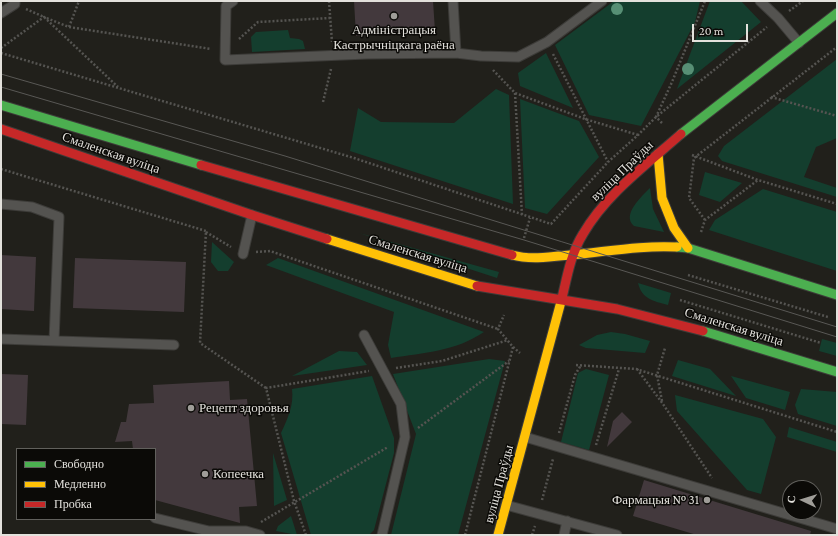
<!DOCTYPE html>
<meta charset="utf-8">
<style>
body{margin:0}
#map{position:relative;width:838px;height:536px;overflow:hidden;background:#21201b;font-family:"Crimson Pro",serif}
canvas{display:block}
.frame{position:absolute;inset:0;border:2px solid #e3e1dc;pointer-events:none}
.legend{position:absolute;left:16px;top:448px;width:140px;height:72px;box-sizing:border-box;background:#0b0a07;border:1px solid #61605c;margin:0;padding:5px 7px;list-style:none;font-size:12px;color:#e3e1dc}
.legend li{display:flex;align-items:center;gap:8px;height:20px}
.legend b{width:20px;border:1px solid #61605c}
.north{position:absolute;left:782px;top:480px;width:40px;height:40px;box-sizing:border-box;background:#0b0a07;border:1px solid #61605c;border-radius:50%;rotate:274deg;font-size:11px;font-weight:700;line-height:16px;text-align:center;color:#e3e1dc}
.north::after{content:'';display:block;margin:auto;width:14px;height:18px;background:#9f9d98;clip-path:polygon(50% 0,100% 100%,50% 72%,0 100%)}
.scale{position:absolute;left:692px;top:24px;width:56px;height:18px;box-sizing:border-box;border:2px solid #e3e1dc;border-top:0;padding-left:5px;font-size:12px;line-height:14px;white-space:nowrap;color:#e3e1dc;-webkit-text-stroke:3px #0b0a07;paint-order:stroke}
</style>
<div id="map">
<canvas width="838" height="536"></canvas>
<div class="frame"></div>
<ul class="legend">
<li><b style="height:5px;background:#4caf50"></b>Свободно</li>
<li><b style="height:5px;background:#ffc107"></b>Медленно</li>
<li><b style="height:5px;background:#c62828"></b>Пробка</li>
</ul>
<div class="north">С</div>
<div class="scale">20 m</div>
</div>
<script>
const context = document.querySelector('canvas').getContext('2d');
context.lineJoin = 'round';
function paint(path, color) {
  context.fillStyle = color;
  context.fill(path, 'evenodd');
}
function stroke(path, color, width, dash) {
  context.strokeStyle = color;
  context.lineWidth = width;
  context.lineCap = dash ? 'butt' : 'round';
  context.setLineDash(dash || []);
  context.stroke(path);
}
function label(font, color, halo, rows, align = 'center') {
  context.font = font + ' "Crimson Pro",serif';
  context.lineWidth = 3;
  context.setLineDash([]);
  context.textBaseline = 'middle';
  context.strokeStyle = halo;
  context.fillStyle = color;
  for (const [text, x, y, turn = 0] of rows) {
    context.save();
    context.translate(x, y);
    context.rotate((+turn || 0) * Math.PI / 180);
    context.textAlign = isNaN(turn) ? turn : align;
    if (halo) context.strokeText(text, 0, 0);
    context.fillText(text, 0, 0);
    context.restore();
  }
}
paint(new Path2D(`
 M614 1H700L695 22 641 126 589 115 555 45Z
 M710 1H741L761 22 677 89Z
 M288 30 290 38 299 39 303 41 305 49 252 52 251 37 256 32Z
 M546 53 573 108 520 86 518 73Z
 M837 59V138L816 147 804 177 837 188V197L722 161 718 156 724 146Z
 M496 89 509 95 513 204 350 151 358 108 381 122 454 123Z
 M520 99 579 121 599 157 547 214 525 208Z
 M705 172 742 183 720 202 699 195Z
 M650 188 653 209 664 232 634 226C621 215 642 196 650 188Z
 M763 189 837 212V271L709 230 715 220Z
 M359 233 499 272 497 278Z
 M212 242 234 262 228 271H218L211 262Z
 M278 258 484 332C456 351 424 353 391 358L388 345 394 312 266 265Z
 M638 283 671 293 668 305C653 301 642 299 638 283Z
 M611 332 625 334 650 341 645 353 586 348 579 345 597 335Z
 M822 339 837 343V356L819 351Z
 M339 351 357 352 367 365 292 376Z
 M489 359 505 361 458 535H391L416 434 393 374Z
 M678 360 710 369 736 396 672 376Z
 M586 369 609 375 589 450 561 442 578 373Z
 M372 376 394 438V453L374 530 369 535H311L281 433C288 418 294 405 292 389Z
 M731 376 790 392 785 410 746 398Z
 M801 389 837 392V426L798 414 795 405Z
 M675 395 763 419 776 437 761 494 747 490 677 411Z
 M789 427 837 442V452L787 437Z
 M273 453 287 500 274 506Z
 M291 516 297 535 276 531 278 526Z`), '#143e2e');
paint(new Path2D(`
 M354 1H433L435 31 356 36Z
 M1 255 36 257 34 311 1 309Z
 M75 258 186 262 184 312 73 308Z
 M1 374 28 375 26 425 1 424Z
 M229 381 230 400 247 399 257 506 239 507 240 523 155 500V449H133L132 441 115 442 121 422H126L129 404 154 403 153 385Z
 M622 412 632 422 607 447 613 421Z
 M644 480 811 531 810 535H697L633 516Z`), '#43393d');
const lane = new Path2D(`
 M233 1 226 6 225 60 367 54 456 53 481 56 518 57 547 42 602 1
 M453 1 456 53
 M760 1 778 18 799 43
 M1 13 15 4V1
 M1 204 32 207 59 217 54 341
 M243 254 252 215
 M364 335 401 404 405 437 382 535
 M1 339 174 345
 M525 437 837 529
 M506 505 617 535
 M155 518 209 531H246L260 535
 M564 535 567 521`);
const fast = new Path2D(`
 M1 105 201 165
 M681 134 837 13
 M677 247 688 248 837 295
 M703 331 837 372`);
const slow = new Path2D(`
 M658 154 662 198 674 228 688 248
 M327 239 477 286
 M512 255C530 260 551 257 570 255 605 252 641 245 677 247
 M498 535 562 298`);
const jam = new Path2D(`
 M1 129 252 215 327 239
 M201 165 512 255
 M477 286 617 309 703 331
 M562 298C567 277 571 253 583 234 606 194 646 165 681 134`);
stroke(lane, '#3d3c39', 11);
stroke(fast, '#3d3c39', 11);
stroke(slow, '#3d3c39', 11);
stroke(jam, '#3d3c39', 11);
stroke(new Path2D(`
 M329 1 332 42
 M26 9 44 17 118 87
 M789 11 803 1
 M69 27 79 1
 M239 39 258 22 330 18
 M1 48 44 17 69 27 211 49
 M1 53 354 158 551 224 608 162 638 135 656 117 767 27
 M553 54 608 162
 M493 70 515 93 585 119 638 135
 M515 93 522 215
 M771 97 837 116
 M323 102 331 69
 M662 123 656 117 672 82 705 1
 M692 155 758 180 837 204
 M1 169 206 231 200 343 266 388
 M705 220 689 198 694 158 837 47
 M206 232 231 247
 M701 232 705 220 758 180
 M524 238 530 218
 M256 252 270 251 498 329
 M688 275 828 317
 M680 300 821 343
 M513 347 520 353
 M576 365 636 369 837 432
 M396 368 442 361 508 340
 M637 369 663 404 712 478
 M662 401 657 375 665 348
 M418 428 509 361
 M559 433 575 375 581 365
 M596 445 619 369
 M542 500 553 459
 M261 522 388 447
 M306 535 294 501 266 388 369 371
 M465 535 513 347 498 329 504 315
 M532 535 535 526`), '#555451', 2.5, [2, 2]);
stroke(lane, '#545350', 9);
stroke(fast, '#4caf50', 9);
stroke(slow, '#ffc107', 9);
stroke(jam, '#c62828', 9);
stroke(new Path2D(`
 M1 74 285 156 837 327
 M1 87 524 240 837 337`), '#595855', 1);
context.fillStyle = '#578f75';
for (const [x, y] of [
 [617,9],
 [688,69]
]) {
  context.beginPath();
  context.arc(x, y, 6, 0, 2 * Math.PI);
  context.fill();
}
for (const [x, y, r, color] of [
 [394,16,4,"#9f9d98"],
 [191,408,4,"#9f9d98"],
 [205,474,4,"#9f9d98"],
 [707,500,4,"#9f9d98"]
]) {
  const dot = new Path2D();
  dot.arc(x, y, r, 0, 2 * Math.PI);
  context.fillStyle = color;
  context.fill(dot);
  stroke(dot, '#0b0a07', 1.5);
}
label('13px', '#e3e1dc', '#0b0a07', [
 ["Адміністрацыя",394,30,"center"],
 ["Кастрычніцкага раёна",394,45,"center"],
 ["Рецепт здоровья",199,408],
 ["Копеечка",213,474],
 ["Фармацыя № 31",699,500,"right"]
], 'left');
label('13px', '#e3e1dc', '#0b0a07', [
 ["Смаленская вуліца",111,153,19],
 ["вуліца Праўды",622,171,-44],
 ["Смаленская вуліца",418,254,17],
 ["Смаленская вуліца",734,327,17],
 ["вуліца Праўды",499,484,-75]
]);
</script>
